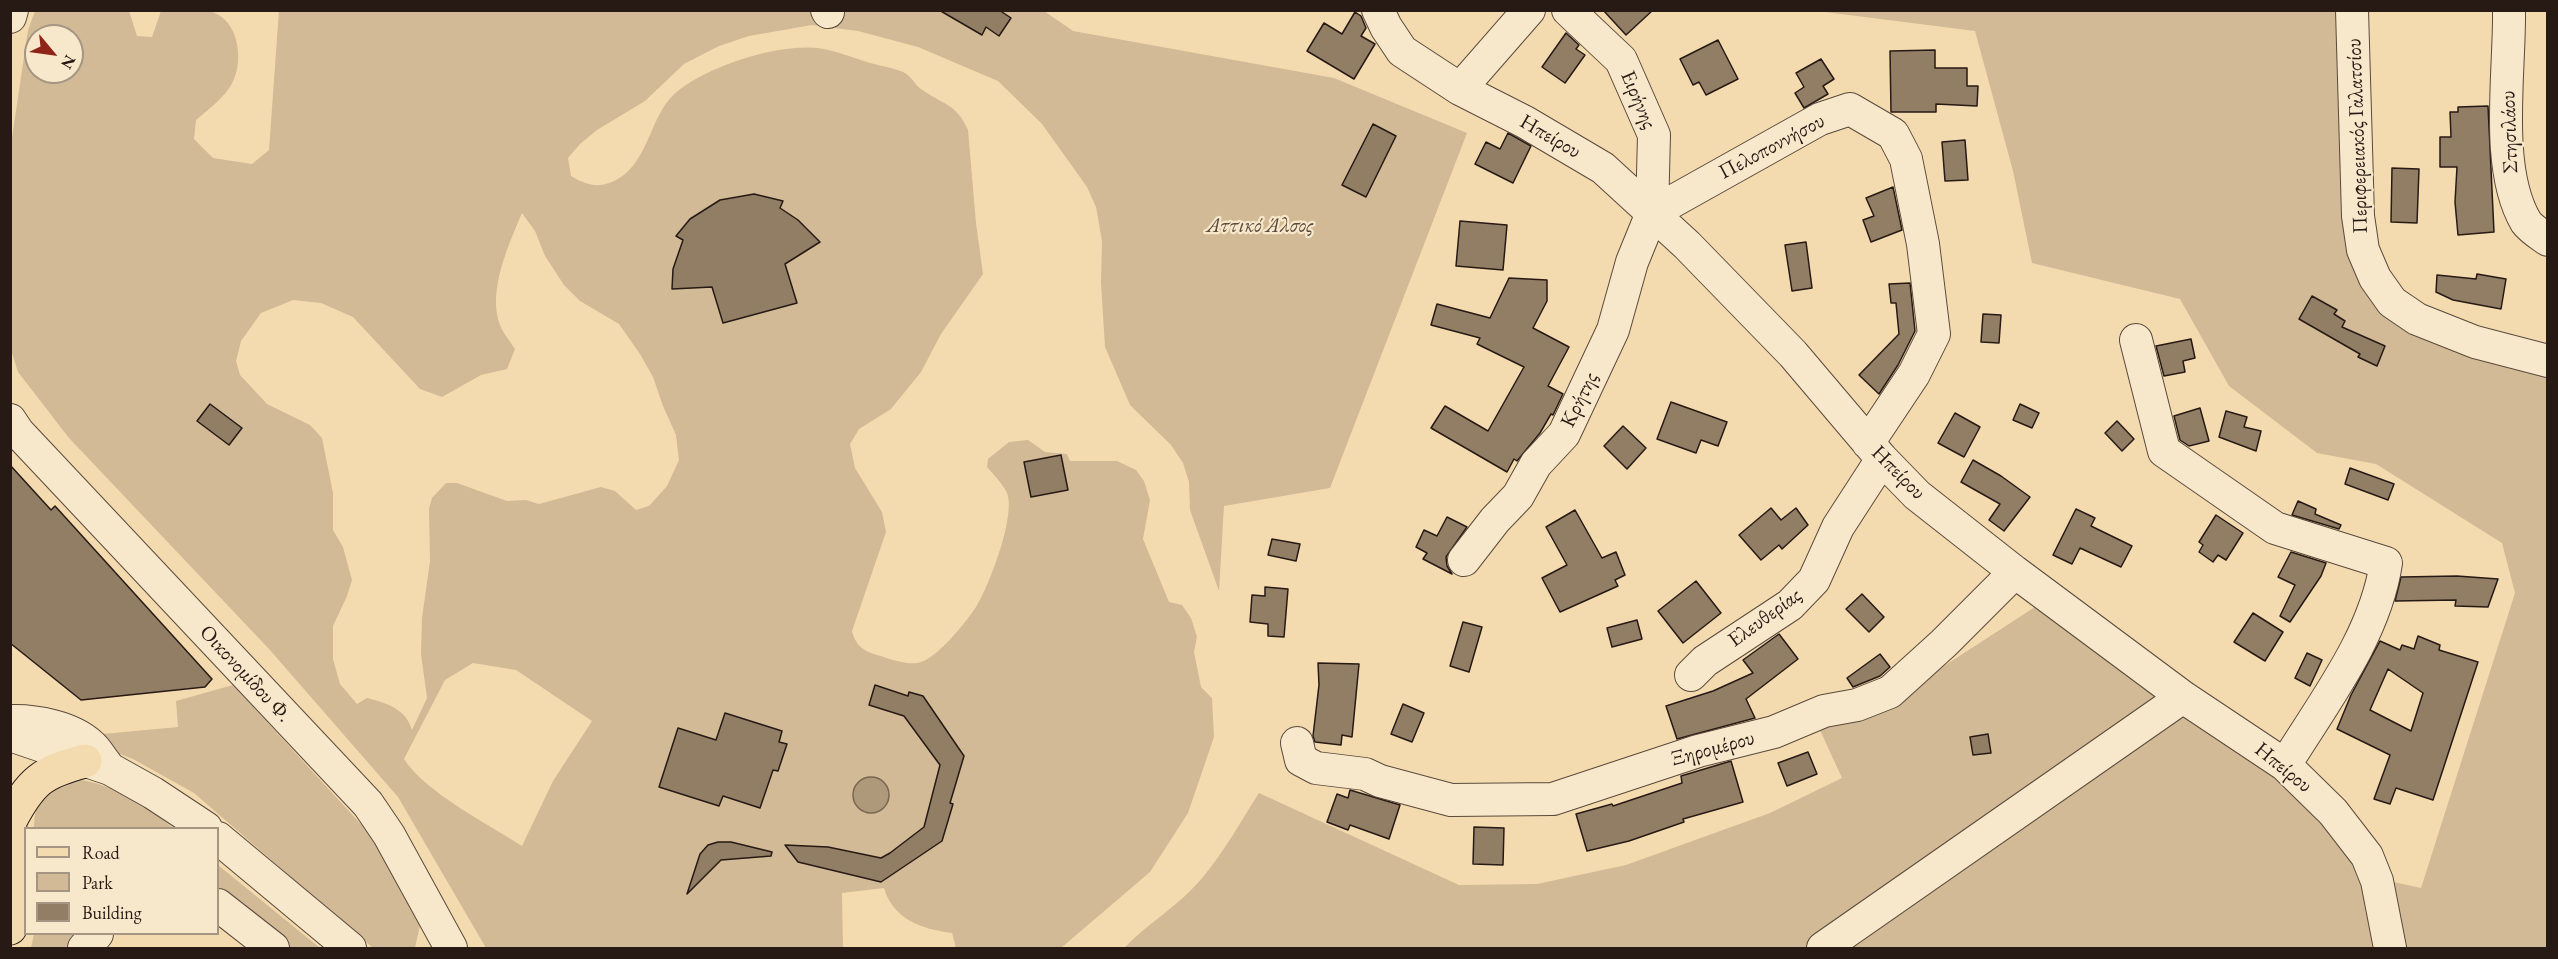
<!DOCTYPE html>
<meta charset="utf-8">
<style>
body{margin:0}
#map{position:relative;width:2558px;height:959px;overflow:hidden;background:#f4dbaf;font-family:"EB Garamond",serif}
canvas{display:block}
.frame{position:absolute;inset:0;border:12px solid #271a15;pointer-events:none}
.legend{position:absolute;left:24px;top:827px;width:195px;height:108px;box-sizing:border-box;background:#f8e8cb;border:2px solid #a49682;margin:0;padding:8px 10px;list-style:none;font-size:18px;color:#271a15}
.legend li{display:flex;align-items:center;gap:12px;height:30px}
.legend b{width:30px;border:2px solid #a49682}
.north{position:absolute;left:24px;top:24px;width:60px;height:60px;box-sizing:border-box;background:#f8e8cb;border:2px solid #a49682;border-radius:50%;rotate:119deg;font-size:16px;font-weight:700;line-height:24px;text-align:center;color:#271a15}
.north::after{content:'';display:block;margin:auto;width:21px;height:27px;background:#8f2418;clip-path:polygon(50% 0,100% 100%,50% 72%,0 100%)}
</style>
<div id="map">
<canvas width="2558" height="959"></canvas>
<div class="frame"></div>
<ul class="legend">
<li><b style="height:8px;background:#f4dbaf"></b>Road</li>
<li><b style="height:16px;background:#d1ba95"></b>Park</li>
<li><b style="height:16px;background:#927e65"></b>Building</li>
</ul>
<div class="north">N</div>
</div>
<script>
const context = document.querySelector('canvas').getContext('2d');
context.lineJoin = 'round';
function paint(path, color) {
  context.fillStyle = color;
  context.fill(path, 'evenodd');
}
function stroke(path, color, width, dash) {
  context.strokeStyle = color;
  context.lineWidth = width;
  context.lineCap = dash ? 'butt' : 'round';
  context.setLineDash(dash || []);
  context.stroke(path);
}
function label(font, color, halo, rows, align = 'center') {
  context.font = font + ' "EB Garamond",serif';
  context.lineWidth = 4.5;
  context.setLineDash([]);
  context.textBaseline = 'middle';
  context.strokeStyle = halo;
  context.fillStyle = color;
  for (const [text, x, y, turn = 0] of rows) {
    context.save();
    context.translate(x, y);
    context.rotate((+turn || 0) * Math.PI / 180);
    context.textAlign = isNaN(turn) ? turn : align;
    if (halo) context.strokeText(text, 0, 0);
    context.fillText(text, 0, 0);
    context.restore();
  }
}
paint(new Path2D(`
 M279 10 1044 11 1073 31 1334 78 1467 133 1330 488 1224 506 1219 591 1190 510 1189 482 1183 463 1171 445 1130 405 1105 347 1101 283 1102 241 1096 207 1087 187 1042 124 998 81 918 47 858 31 812 25 749 36 719 46 684 64 645 101 597 130 580 144 568 158 571 176C591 188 605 189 625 174 651 152 652 110 679 90 712 65 776 44 817 48 835 50 853 58 870 63 881 66 895 68 905 73 912 77 915 85 921 89 942 104 957 104 968 130L976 223 983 274 941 334 921 372 891 409 859 429 850 444 855 468 882 512 886 532 852 631C856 647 865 652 881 656 892 660 910 666 921 662 938 657 966 622 976 607 989 586 1016 516 1007 493 1003 484 993 474 987 467L988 459 1009 442 1028 440 1045 452 1067 454 1070 461H1117L1136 470 1144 481 1150 500 1143 539 1169 602 1182 605 1191 618 1197 637 1194 652 1201 687 1212 698 1214 737 1188 813 1150 872 1061 948H956L952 933C921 929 893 919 884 888L842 893 843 948H486L398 797 269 649 69 438 18 372 11 350 10 151 28 30 35 11H129L137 36 152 37 161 11C176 11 193 8 208 11 237 16 244 56 234 79 228 95 209 109 196 120L194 139 213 158 252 164 269 150ZM36 36H72V72H36ZM754 194 783 201 779 210C796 217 810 227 818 243L785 264 797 303 723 323 712 287 672 289 673 269 685 241 676 236C694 210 723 196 754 194ZM522 213 535 231 545 256 564 285 580 301 619 324 640 354 653 377 663 406 676 435 679 460 667 486 649 506 636 510 615 491 601 487 539 504 526 500 507 501 457 483H446L432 498 429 509 430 561 422 618 421 654 427 698 412 730C406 709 387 703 367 698L357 704 340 684 333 659V626L347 596 352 580 343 547 333 530V493L322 438 310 425 267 404 240 375 236 361 241 341 261 313 293 300 321 303 353 317 420 389 442 397 481 375 507 369 515 349C510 341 503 333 500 325 487 291 509 244 522 213ZM473 663 516 670 592 721 553 781 522 846C488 824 425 792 404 759L445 680Z
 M1817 11H2341L2360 274 2547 372V948H1124C1148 923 1180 905 1203 877 1224 852 1241 821 1259 793L1459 885 1537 884 1626 865 1770 813 1842 778 1819 728 1890 701 2035 607 2045 611 2280 770 2366 876 2421 888 2515 593 2502 543 2376 464 2317 453 2229 386 2180 299 2032 263 2013 171 1975 31Z
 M233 685 369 833 421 921 415 948H373L194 793 133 759 107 749 103 734 178 727 176 701Z
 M70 779C107 780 145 805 173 828H34C34 798 46 793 70 779Z
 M218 865 320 948H285L218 893Z
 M34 934H78L65 948H31Z`), '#d1ba95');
const water = new Path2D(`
 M853 795a18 18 0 1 1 36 0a18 18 0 1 1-36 0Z`);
paint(water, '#ae997b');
stroke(water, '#786652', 1.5);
const building = new Path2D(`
 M939 10H999L1011 18 999 36 986 27 982 35Z
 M1603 10H1653L1626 35Z
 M1355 12 1361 16 1366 28 1361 36 1375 44 1354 79 1307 51 1324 23 1342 34Z
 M1566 33 1579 45 1576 49 1585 55 1565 83 1542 67Z
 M1718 40 1738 79 1706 95 1699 82 1693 85 1680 59Z
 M1935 50V68H1967V86H1978L1977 106 1936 104V112H1891L1890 51Z
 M1821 59 1834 79 1823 86 1828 94 1804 108 1795 93 1804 87 1796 73Z
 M2488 106 2494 232 2458 235 2455 202 2457 167H2440V137H2451L2450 112H2458V107Z
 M1373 124 1396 136 1366 197 1342 185Z
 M1508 133 1531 146 1513 183 1475 164 1486 142 1500 149Z
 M1965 140 1968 180 1945 181 1942 142Z
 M2392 168 2419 169 2417 223 2391 222Z
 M1893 187 1902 230 1871 242 1863 220 1874 216 1866 198Z
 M754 194 783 201 780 208 798 220 820 242 785 264 797 303 723 323 712 287 672 289 673 269 683 240 676 236 690 219 720 200Z
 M1460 221 1507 225 1503 270 1456 266Z
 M1806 242 1812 288 1792 291 1785 245Z
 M2477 274 2506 279 2501 309 2453 300 2436 292 2437 275 2476 279Z
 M1509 278 1547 280V301L1533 328 1569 347 1548 386 1563 394 1553 415 1551 414 1540 433 1517 461 1514 459 1507 472 1431 428 1445 406 1488 431 1524 367 1477 344 1480 338 1431 325 1437 304 1490 318Z
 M1910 283 1915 331 1898 365 1879 394 1859 375 1899 334 1896 303H1891L1889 284Z
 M2312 296 2337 310 2334 314 2345 321 2342 327 2385 346 2377 366 2358 357 2360 354 2299 319Z
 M1983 314 2001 315 1999 343 1981 342Z
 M2191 339 2195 358 2183 361 2185 372 2164 376 2156 346Z
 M1671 402 1727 422 1718 446 1701 440 1696 453 1657 439Z
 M210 404 242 428 229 445 197 421Z
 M2020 404 2039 413 2032 428 2013 420Z
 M2200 408 2209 441 2189 446 2180 440 2174 416Z
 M2226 411 2247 417 2244 427 2261 431 2256 451 2219 437Z
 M1955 413 1980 427 1964 457 1938 443Z
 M2117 421 2134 439 2122 451 2105 433Z
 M1623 426 1646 448 1627 469 1604 446Z
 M1061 455 1068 490 1031 497 1024 462Z
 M1973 460 2001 476 2030 497 2004 531 1989 520 2000 504 1961 482Z
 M10 465 51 510 55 506 212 679 205 687 81 700 10 643Z
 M2350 468 2394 484 2388 500 2345 484Z
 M2298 501 2316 509 2315 514 2341 525 2339 529 2292 515Z
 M1771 508 1781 520 1796 508 1808 525 1782 549 1779 545 1761 560 1739 535Z
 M2076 509 2095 518 2091 526 2132 546 2121 567 2080 548 2072 564 2053 555Z
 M1575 510 1602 558 1616 552 1625 575 1615 580 1618 586 1560 612 1542 578 1567 565 1546 527Z
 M2216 515 2243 533 2226 560 2218 555 2213 562 2199 552 2203 545 2199 542Z
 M1447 517 1467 527 1446 557 1447 566 1452 574 1423 559 1427 553 1416 547 1424 530 1437 536Z
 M1272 539 1300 544 1296 561 1268 555Z
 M2291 552 2326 563 2321 576 2290 622 2280 616 2295 585 2278 577Z
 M2457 576 2498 579 2488 607 2455 606 2456 600 2395 601 2401 577Z
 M1696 581 1721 613 1683 643 1658 611Z
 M1265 587 1288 589 1284 637 1268 636V624L1250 622 1252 595 1265 596Z
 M1862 594 1884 617 1869 632 1846 609Z
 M2253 613 2283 632 2265 661 2234 642Z
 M1637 620 1642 639 1612 647 1607 628Z
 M1463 622 1482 627 1469 672 1450 666Z
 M1779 634 1798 659 1746 699 1755 718 1677 739 1666 706 1713 691 1753 673 1743 660Z
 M2418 636 2440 645 2439 650 2478 662 2433 800 2396 788 2390 804 2374 799 2390 755 2337 729 2351 695 2380 641 2400 650 2402 645 2414 649ZM2388 669 2423 693 2411 731 2370 710Z
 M2307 653 2322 660 2310 686 2295 678Z
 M1880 654 1890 667 1880 676 1853 687 1847 678Z
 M1318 663 1359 664 1352 737 1342 735 1341 745 1315 742 1313 736 1319 685Z
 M875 685 908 696 909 692 923 696 964 756 950 803 953 804 942 841 881 882 798 862 785 845 828 847 881 858 890 853 924 827 940 765 904 716 869 705Z
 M1403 704 1424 713 1412 742 1391 734Z
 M725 713 782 731 779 742 787 744 778 771 773 770 760 808 723 796 719 806 659 787 678 728 716 740Z
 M1988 734 1991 753 1973 755 1970 737Z
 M1808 752 1817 774 1787 786 1778 763Z
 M1731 761 1743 802 1683 819 1684 822 1629 841 1587 851 1576 814 1612 804 1613 806 1682 783 1681 776Z
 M1350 790 1400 805 1389 839 1350 825 1348 830 1327 822 1337 794 1348 798Z
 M1474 827 1504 828 1503 865 1473 864Z
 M718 842H731L772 852 771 856 721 860 687 894 700 854 708 845Z`);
paint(building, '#927e65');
stroke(building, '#271a15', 1.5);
const minor = new Path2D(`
 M827 10 828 12
 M1378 10 1386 27 1402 51 1460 89 1525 122 1603 168 1687 245 1793 354 1882 459 1917 495 2015 572 2183 697 2285 765 2333 812 2367 856 2377 881 2390 948
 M2352 10 2358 216 2363 250 2375 278 2392 302 2417 319 2475 342 2548 361
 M2509 10C2510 72 2494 168 2526 222 2531 229 2541 235 2548 240
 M10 17 12 10
 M1460 89 1529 10
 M1652 213 1820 119 1850 109 1893 134 1906 159 1923 244 1934 334 1914 374 1868 443
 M2136 340 2164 451 2275 528 2386 563C2375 637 2323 703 2285 765
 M10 420 18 432 368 804 389 835 451 948
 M1464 560 1495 520 1518 496 1536 464 1564 434 1613 330 1632 262 1652 213 1654 135 1621 60 1568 10
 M1691 675 1705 661 1790 605 1814 580 1838 527 1882 459
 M10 721C35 720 72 727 91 745 97 750 101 758 106 764
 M10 735 110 769 153 793 206 828
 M1297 743 1301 760 1316 768 1365 774 1380 781 1451 800 1553 799 1698 751 1774 732 1824 711 1857 705 1890 692 1944 643 2015 572
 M218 838 350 948
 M218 905 273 948
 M84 948 97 934
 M1823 948 2183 697`);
const major = new Path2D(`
 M10 821C31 781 42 772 85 761
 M10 829 15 859 10 928`);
stroke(minor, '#5a4a3c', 34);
stroke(major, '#271a15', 35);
stroke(minor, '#f8e8cb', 32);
stroke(major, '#f4dbaf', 33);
label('21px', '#271a15', '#f8e8cb', [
 ["Ειρήνης",1638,100,67],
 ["Στησιλάου",2510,132,-92],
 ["Περιφερειακός Γαλατσίου",2358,136,-92],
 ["Ηπείρου",1550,137,30],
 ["Πελοποννήσου",1772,147,-28],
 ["Κρήτης",1580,400,-64],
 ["Ηπείρου",1898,473,45],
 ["Ελευθερίας",1765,618,-36],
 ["Οικονομίδου Φ.",245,674,47],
 ["Ξηρομέρου",1713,749,-15],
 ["Ηπείρου",2283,768,39]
]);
label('italic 21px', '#5a4a3b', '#f8e8cb', [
 ["Αττικό Άλσος",1260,226]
]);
</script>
